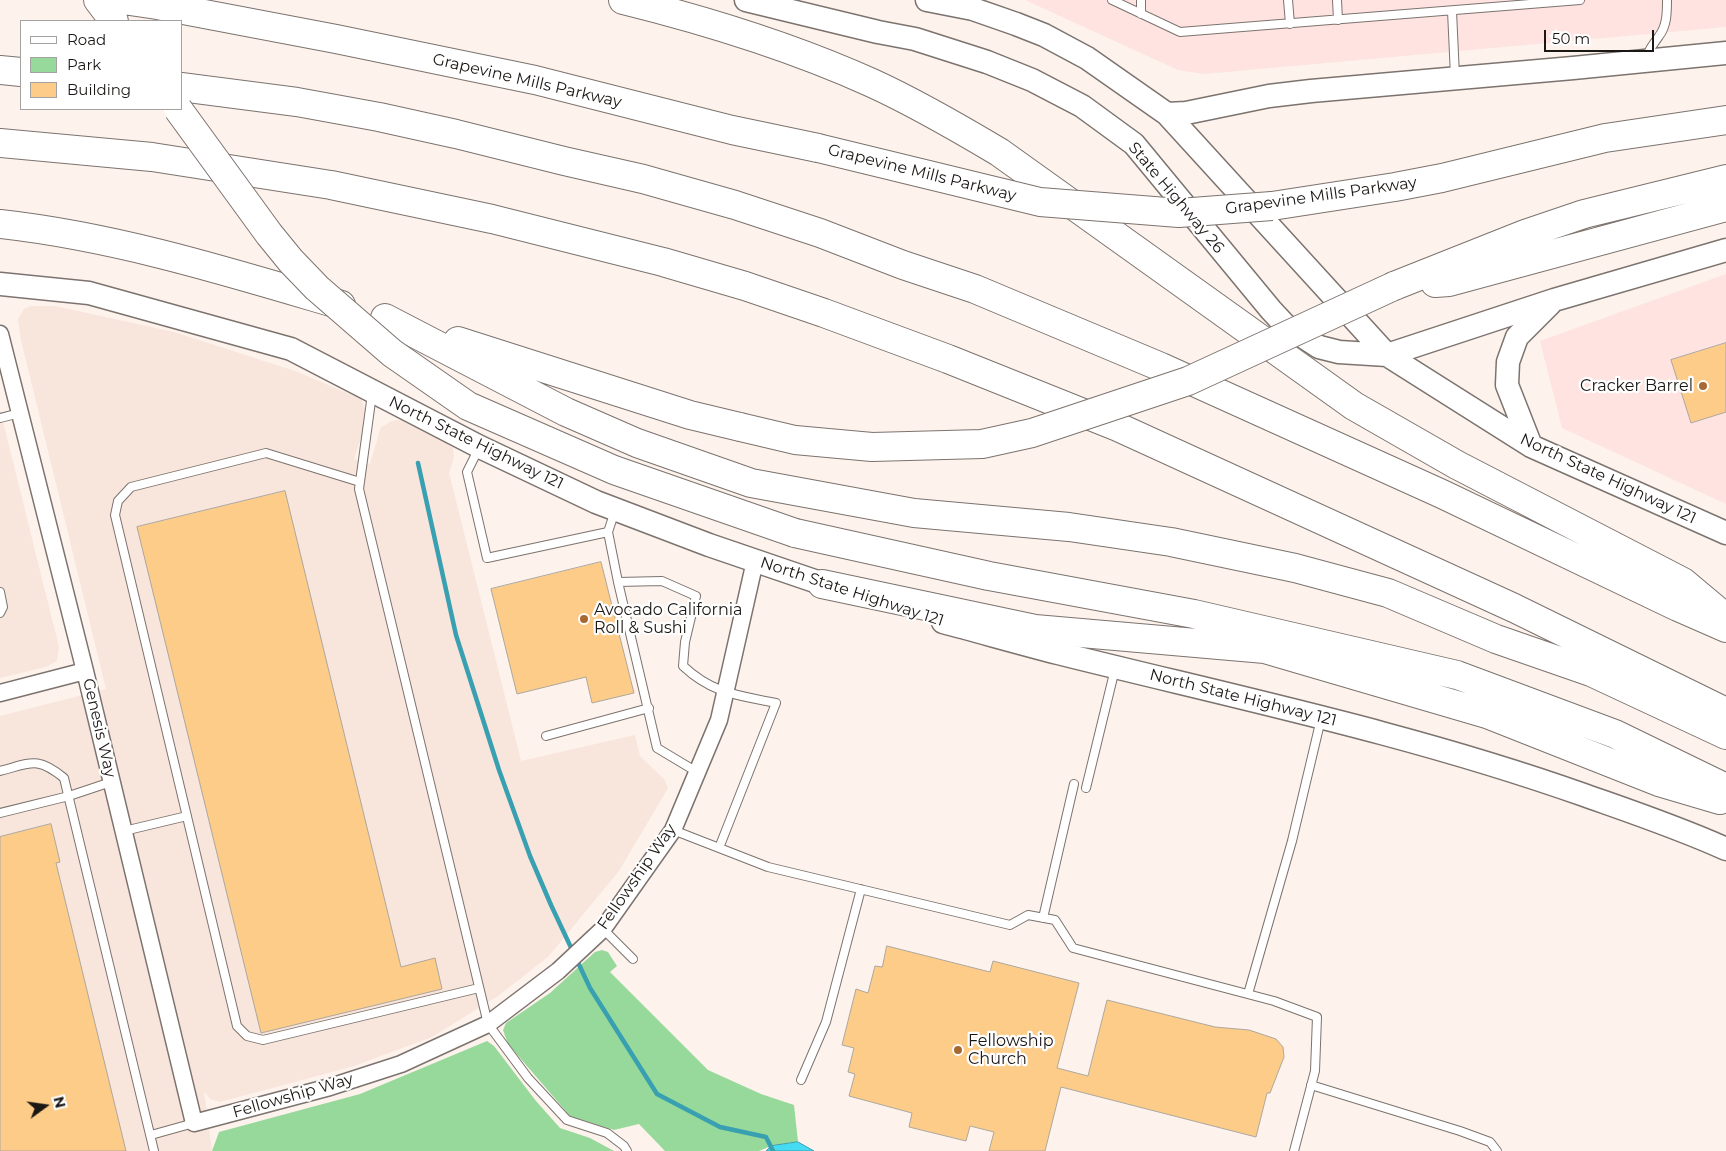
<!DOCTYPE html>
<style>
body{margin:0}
#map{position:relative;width:1726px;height:1151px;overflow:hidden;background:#fdf2ec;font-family:Montserrat,sans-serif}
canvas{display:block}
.legend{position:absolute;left:20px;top:20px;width:162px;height:90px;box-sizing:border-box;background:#fff;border:1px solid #a4a2a1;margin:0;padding:6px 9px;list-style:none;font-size:15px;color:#1b1715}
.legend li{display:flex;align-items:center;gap:10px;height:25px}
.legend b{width:25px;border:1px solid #a4a2a1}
.north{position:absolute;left:20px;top:1081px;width:50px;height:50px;-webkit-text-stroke:4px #fff;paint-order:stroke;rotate:76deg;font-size:14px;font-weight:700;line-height:20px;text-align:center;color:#1b1715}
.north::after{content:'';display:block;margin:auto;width:18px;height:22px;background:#1b1715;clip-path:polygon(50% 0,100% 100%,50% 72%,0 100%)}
.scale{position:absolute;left:1544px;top:30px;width:110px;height:22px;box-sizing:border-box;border:2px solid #1b1715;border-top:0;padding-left:6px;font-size:15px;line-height:18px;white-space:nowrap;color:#1b1715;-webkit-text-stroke:4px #fff;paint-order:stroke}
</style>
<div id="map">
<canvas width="1726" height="1151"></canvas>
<ul class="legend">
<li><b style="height:6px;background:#fff"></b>Road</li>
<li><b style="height:14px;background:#97d99b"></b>Park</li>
<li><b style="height:14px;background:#fdcc88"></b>Building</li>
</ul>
<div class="north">N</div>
<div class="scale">50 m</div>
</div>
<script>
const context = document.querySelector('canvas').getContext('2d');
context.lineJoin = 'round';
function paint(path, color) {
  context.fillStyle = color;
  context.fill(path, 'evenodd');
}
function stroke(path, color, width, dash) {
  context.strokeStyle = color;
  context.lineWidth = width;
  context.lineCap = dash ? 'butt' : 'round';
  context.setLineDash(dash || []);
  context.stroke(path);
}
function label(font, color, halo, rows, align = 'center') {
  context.font = font + ' Montserrat,sans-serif';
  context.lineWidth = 4.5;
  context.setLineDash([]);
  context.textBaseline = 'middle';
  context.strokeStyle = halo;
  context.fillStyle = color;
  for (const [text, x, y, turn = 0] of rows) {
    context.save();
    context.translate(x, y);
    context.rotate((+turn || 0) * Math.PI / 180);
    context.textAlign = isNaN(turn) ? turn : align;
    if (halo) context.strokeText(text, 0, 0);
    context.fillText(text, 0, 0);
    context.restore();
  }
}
paint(new Path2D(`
 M1025 0H1726V27L1204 74 1178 70Z
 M1726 274V504L1562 428 1540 341Z`), '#fee3e1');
paint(new Path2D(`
 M31 306H55L174 332 295 371 361 399 368 416 354 459 370 464 381 427 392 421 403 419 442 440 453 448 454 457 449 473 521 761 635 735 640 756 665 780 668 788 619 871 548 957 498 996 432 1037 354 1066 220 1102 210 1099 204 1091 212 1151H0V716L106 689 21 340 18 319 24 309Z
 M0 410 59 647 57 661 46 667 0 678Z`), '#f8e5dc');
paint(new Path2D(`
 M602 950 608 952 617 966 610 972 708 1070 761 1094 794 1105 798 1142 771 1146 759 1151H665L639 1124 614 1130 570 1116 508 1044 503 1030 506 1023 550 993 595 952Z
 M487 1041 494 1046 536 1101 560 1128 590 1138 614 1151H212L219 1132 360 1094Z`), '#97d99b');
const water = new Path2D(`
 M798 1142 814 1151H766L771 1146Z`);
paint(water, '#45dbf3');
stroke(water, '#38a0b0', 1);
stroke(new Path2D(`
 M418 463 456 635 499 770 530 856 551 905 590 988 657 1094 720 1127 766 1137 773 1151`), '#38a0b0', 4.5);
const building = new Path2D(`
 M1726 343V412L1691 423 1671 360Z
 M285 491 401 967 435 958 442 989 261 1033 137 527Z
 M601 562 634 693 592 703 586 677 517 694 491 589Z
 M51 824 60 862 56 863 126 1151H0V837Z
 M887 946 990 972 993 961 1079 983 1057 1068 1088 1076 1107 1000 1215 1027 1249 1030 1276 1039 1283 1047 1284 1057 1270 1093H1267L1256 1137 1061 1087 1045 1151H989L994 1132 970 1126 966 1141 909 1127 912 1113 849 1096 855 1074 848 1072 854 1048 842 1045 856 989 868 993 875 966 882 967Z`);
paint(building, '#fdcc88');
stroke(building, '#ada79e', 1);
const service = new Path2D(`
 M1112 0 1180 32 1580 0
 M1141 0V14
 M1288 0 1290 24
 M1337 0 1338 20
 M1452 11 1455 76
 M1647 57C1649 48 1654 44 1659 36 1667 26 1667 12 1667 0
 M372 394 359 489 488 1024 528 1078 567 1120 607 1133 624 1146 627 1151
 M0 418 20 413
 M479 448 467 472 487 558 608 532 615 511
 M360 482 266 453 131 487 118 501 115 515 237 1026 247 1036 263 1040 479 988
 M608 532 618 582
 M0 592 3 607 0 613
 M546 736 649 708
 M0 771C31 763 37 756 64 778L154 1151
 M697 772 657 748 618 582 662 581 696 596 685 642 683 666C713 694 738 695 776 703L719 848
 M1086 788 1115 669
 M0 813 69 796 111 782
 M673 830 768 867 1010 925 1028 915 1055 920 1073 948 1274 1001 1317 1017 1315 1071 1294 1151
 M124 831 187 816
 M1043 918 1074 784
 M603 929 633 959
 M1248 994 1292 841 1321 719
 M801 1080 826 1022 861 889
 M1311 1085 1460 1131 1490 1142 1497 1151
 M151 1135 194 1123`);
const minor = new Path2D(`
 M0 334 85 671 194 1123 330 1087 401 1064 488 1024 558 971 603 929 673 830 719 720 755 561
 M0 693 85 671`);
const secondary = new Path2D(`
 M746 0 878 32 915 39 987 62 1032 80 1082 106 1134 144 1271 310 1285 325 1319 347 1339 352 1387 355 1554 300 1726 250
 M927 0 973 9 1016 24 1044 35 1087 58 1167 114 1387 355 1531 446 1726 533
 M1167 114 1186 113 1269 96 1311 91 1573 68 1726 53
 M0 284 89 293 291 349 480 447 596 502 709 545 838 589
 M1531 446 1507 385 1508 362 1517 337 1550 304
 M943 622C981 632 1019 643 1058 653 1234 697 1412 734 1584 795 1632 812 1680 828 1726 849`);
const motorway = new Path2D(`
 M98 0 114 21
 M123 0 157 5 336 39 535 80 732 130 818 148
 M623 0C708 21 792 47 872 83 916 103 957 127 999 152L1354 406 1457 465 1683 582 1726 618
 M0 70 21 72
 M181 87 297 102 379 117 456 134 564 161 643 179 735 205 820 233 903 265 975 289 1161 367 1442 494 1678 607 1726 628
 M0 143 152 157 331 185 492 219 663 262 745 286 824 313 948 359 1118 427 1514 608 1726 712
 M1272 206 1395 187 1442 178 1605 138 1726 120
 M0 224C117 237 229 272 341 305
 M1435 283 1449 282 1726 207
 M1394 286 1525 234 1584 214 1726 179
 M385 318 566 412 637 443 751 483 914 513 1069 527 1171 542 1295 568 1388 593 1496 639 1591 672 1726 735
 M458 341 690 415 740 427
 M795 533 989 576 1194 614 1457 675 1615 734 1726 788
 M822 584 1035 629 1265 649 1487 714 1659 782 1720 800`);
stroke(service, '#7c736e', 10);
stroke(minor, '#7c736e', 19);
stroke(secondary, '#7c736e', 25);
stroke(motorway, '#7c736e', 30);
stroke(service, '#fff', 8);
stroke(minor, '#fff', 16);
stroke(secondary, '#fff', 22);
stroke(motorway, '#fff', 28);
const motorwayBridge = new Path2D(`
 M178 109 269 234 291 261 317 288 392 353 468 406 614 470 795 533
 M818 148 1040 202 1179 213 1272 206
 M740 427 795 440 872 447 982 444 1032 433 1188 381 1394 286`);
stroke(motorwayBridge, '#7c736e', 30, []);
stroke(motorwayBridge, '#fff', 28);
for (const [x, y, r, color] of [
 [1703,386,5,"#a86831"],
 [584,619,5,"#a86831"],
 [958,1050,5,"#a86831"]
]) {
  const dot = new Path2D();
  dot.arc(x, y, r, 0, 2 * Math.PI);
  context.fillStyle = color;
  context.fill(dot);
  stroke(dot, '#fff', 2);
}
label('16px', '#1b1715', '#fff', [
 ["Grapevine Mills Parkway",527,81,13],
 ["Grapevine Mills Parkway",922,173,14],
 ["Grapevine Mills Parkway",1321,196,-8],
 ["State Highway 26",1176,198,50],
 ["North State Highway 121",476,443,26],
 ["North State Highway 121",1608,479,25],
 ["North State Highway 121",852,592,18],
 ["North State Highway 121",1243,698,14],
 ["Genesis Way",99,728,77],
 ["Fellowship Way",637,877,-55],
 ["Fellowship Way",293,1096,-16]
]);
label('16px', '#1b1715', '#fff', [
 ["Cracker Barrel",1693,386,"right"],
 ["Avocado California",594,610],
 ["Roll & Sushi",594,628],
 ["Fellowship",968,1041],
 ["Church",968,1059]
], 'left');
</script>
